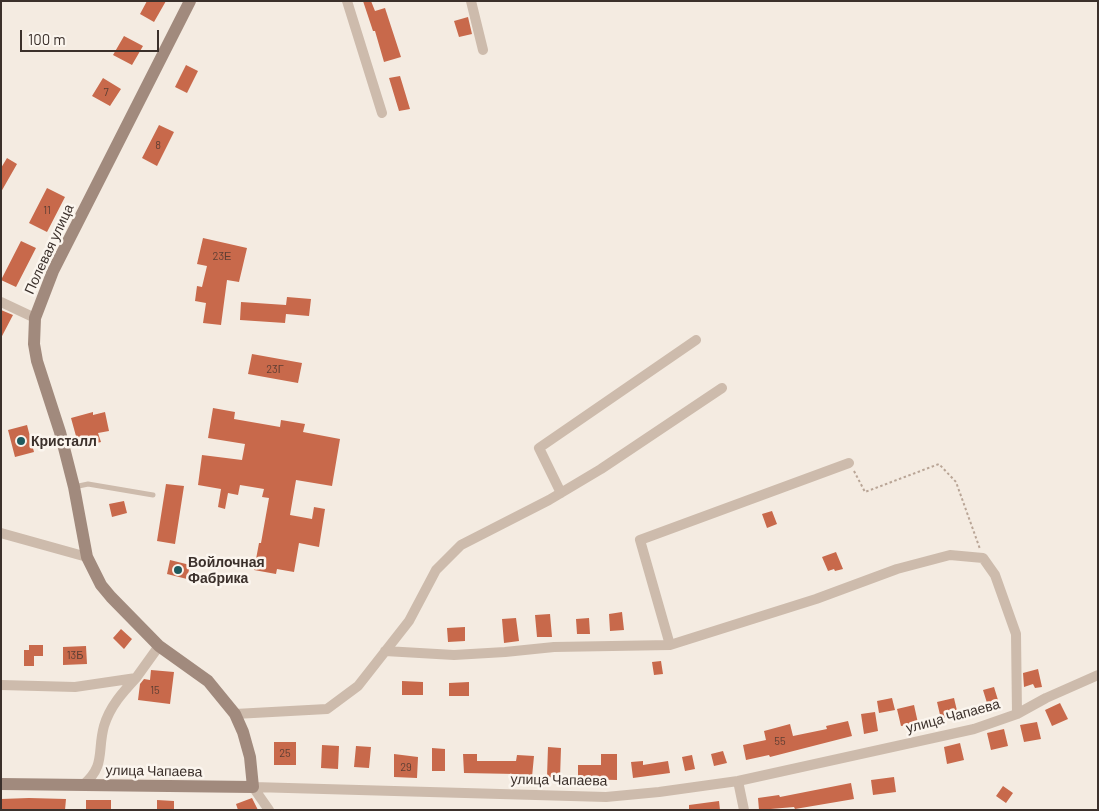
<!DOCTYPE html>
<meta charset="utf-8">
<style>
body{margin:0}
#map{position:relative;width:1099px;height:811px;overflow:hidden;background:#f4ebe1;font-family:Barlow,sans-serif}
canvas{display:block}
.frame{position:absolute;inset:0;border:2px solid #3b302b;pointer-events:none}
.scale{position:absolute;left:20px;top:30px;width:139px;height:22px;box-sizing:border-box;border:2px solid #3b302b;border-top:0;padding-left:6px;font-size:15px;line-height:18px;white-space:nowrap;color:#3b302b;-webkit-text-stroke:4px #fbf5ee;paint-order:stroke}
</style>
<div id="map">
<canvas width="1099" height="811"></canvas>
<div class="frame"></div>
<div class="scale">100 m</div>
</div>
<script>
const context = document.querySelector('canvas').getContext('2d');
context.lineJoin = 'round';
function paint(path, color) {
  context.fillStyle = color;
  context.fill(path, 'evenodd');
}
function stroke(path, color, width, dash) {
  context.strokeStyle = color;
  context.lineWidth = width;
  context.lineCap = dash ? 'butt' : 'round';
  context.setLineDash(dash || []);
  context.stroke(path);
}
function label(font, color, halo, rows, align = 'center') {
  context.font = font + ' Barlow,sans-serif';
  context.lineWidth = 5;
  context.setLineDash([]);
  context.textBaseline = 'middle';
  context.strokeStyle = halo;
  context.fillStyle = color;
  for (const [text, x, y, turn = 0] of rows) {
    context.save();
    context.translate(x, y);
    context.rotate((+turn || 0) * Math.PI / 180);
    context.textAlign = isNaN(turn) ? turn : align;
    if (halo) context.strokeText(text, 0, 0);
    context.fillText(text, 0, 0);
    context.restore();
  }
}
paint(new Path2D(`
 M147 1H166L154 22 140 14Z
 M363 1H371L375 11 385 8 401 57 384 62 375 31H373Z
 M468 17 472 34 459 37 454 21Z
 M124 36 143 46 132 65 113 55Z
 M186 65 198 71 187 93 175 87Z
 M400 76 410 109 399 111 389 78Z
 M103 78 121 89 110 106 92 96Z
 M159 125 174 132 157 166 142 158Z
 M7 158 17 164 1 192V168Z
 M47 188 65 197 47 232 29 223Z
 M203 238 247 248 239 282 227 280 221 325 203 323 206 303 195 301 197 286 202 287 207 266 197 264Z
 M21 241 36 248 16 287 1 280Z
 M287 297 311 299 309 316 286 314 285 323 240 320 241 302 286 305Z
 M1 310 13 315 1 338Z
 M252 354 302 363 298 383 248 374Z
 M213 408 235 412 234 419 280 427 281 420 305 424 303 432 340 439 332 486 296 480 290 515 312 519 314 507 325 509 319 547 299 543 294 572 277 569 276 574 254 570 259 543H261L269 498 262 497 264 489 240 485 238 495 228 493 225 509 218 507 221 489 198 485 202 455 242 460 245 444 208 438Z
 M93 412V415L105 412 109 431 98 433 101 442 79 447 71 418Z
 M27 425 34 452 15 457 8 430Z
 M166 484 184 486 175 544 157 541Z
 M124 501 127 513 112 517 109 504Z
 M772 511 777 524 767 528 762 514Z
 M836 552 843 569 835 571 834 569 828 571 822 557Z
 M170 560 190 565 187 579 167 574Z
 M622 612 624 630 610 631 609 614Z
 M550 614 552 637H537L535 615Z
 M516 618 519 641 504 643 502 619Z
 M589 618 590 634H577L576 619Z
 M465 627V641L448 642 447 628Z
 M121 629 132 639 124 649 113 638Z
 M29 645H43V656H34V666H24V650H29Z
 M86 646 87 664 63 665V647Z
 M661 661 663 674 654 675 652 662Z
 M1038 669 1042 687 1035 688 1033 684 1024 687 1023 673Z
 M151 670 174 672 170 704 138 700 140 684 144 679 150 680Z
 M402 681 423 682V695H402Z
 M469 682V696H449V683Z
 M994 687 998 700 987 703 983 690Z
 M892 698 895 710 879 713 877 701Z
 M954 698 958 715 941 719 937 702Z
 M1060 703 1068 719 1052 726 1045 710Z
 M914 705 918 723 901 726 897 709Z
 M875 712 878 731 864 734 861 714Z
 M848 721 852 736 770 757 769 755 746 760 743 745 766 740 764 731 790 724 793 736 827 729 826 726Z
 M1037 722 1041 739 1024 742 1020 725Z
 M1004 729 1008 746 991 750 987 733Z
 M274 742H296V765H274Z
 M960 743 964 760 947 764 944 747Z
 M322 745 339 746 338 769 321 768Z
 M356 746 371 747 369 768 354 767Z
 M548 747 561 748 560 778 547 777Z
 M432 748 445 749V771H432Z
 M723 751 727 763 714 766 711 754Z
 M394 754 418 757 417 778 394 777Z
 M463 754H477V761H516L517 755 534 756 532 777 515 776 516 774 464 773Z
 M601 754H617V780L578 779V765H601Z
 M692 755 695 769 685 771 682 757Z
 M643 761V765L668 761 670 773 633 778 631 762Z
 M894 777 896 792 873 795 871 780Z
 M851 783 854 799 795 809 794 807 759 810 758 798 779 795 780 797Z
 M1003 786 1013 793 1006 803 996 796Z
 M29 798 66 799 65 810H1V799Z
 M252 798 258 810H238L236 804Z
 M86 800H111V810H86Z
 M157 800 174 801V810H157Z
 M719 801 720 810H689V805Z`), '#c8694b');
stroke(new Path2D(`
 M854 471 865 492 939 464 956 482 980 549`), '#b9a596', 2, [2.5, 2.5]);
stroke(new Path2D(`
 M74 487 88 484 153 495`), '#cdbbac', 5);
stroke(new Path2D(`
 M347 1 382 113
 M471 1 483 50
 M1 302 35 318
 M561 493 539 448 696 340
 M1 533 87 557
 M670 645 640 540 849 463
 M385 651 454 655 505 652 554 647 670 645 816 599 897 569 950 555 983 558 995 575 1016 634 1017 714
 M1 685 75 687 136 678 159 646
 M235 714 327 709 358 686 409 621 436 570 461 545 549 500 601 469 722 388
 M738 781 744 810
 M83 785C106 766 97 751 104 726 110 706 123 692 136 678
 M253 787 606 797 659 792 738 781 974 729 1017 714 1046 698 1098 675
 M253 787 269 810`), '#cdbbac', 10);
stroke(new Path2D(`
 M1 784 253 787 250 757 243 732 235 714 208 681 159 646 111 597 101 585 87 557 74 487 60 432 37 361 34 344 35 318 53 271 190 1`), '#a18a7d', 12);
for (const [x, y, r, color] of [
 [21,441,5,"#1f5a5e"],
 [178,570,5,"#1f5a5e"]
]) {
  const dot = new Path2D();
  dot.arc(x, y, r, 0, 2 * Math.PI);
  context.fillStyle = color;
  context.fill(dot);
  stroke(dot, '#fbf5ee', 2);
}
label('11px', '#5e3e33', null, [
 ["7",106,92],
 ["8",158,145],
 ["11",47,210],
 ["23Е",222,256],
 ["23Г",275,369],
 ["13Б",75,655],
 ["15",155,690],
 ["55",780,741],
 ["25",285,753],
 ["29",406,767]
]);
label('14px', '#3b302b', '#fbf5ee', [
 ["Полевая улица",49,249,-65],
 ["улица Чапаева",953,716,-15],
 ["улица Чапаева",154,771,1],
 ["улица Чапаева",559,780,1]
]);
label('bold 14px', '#3b302b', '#fbf5ee', [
 ["Кристалл",31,441],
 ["Войлочная",188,562],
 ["Фабрика",188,578]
], 'left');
</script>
